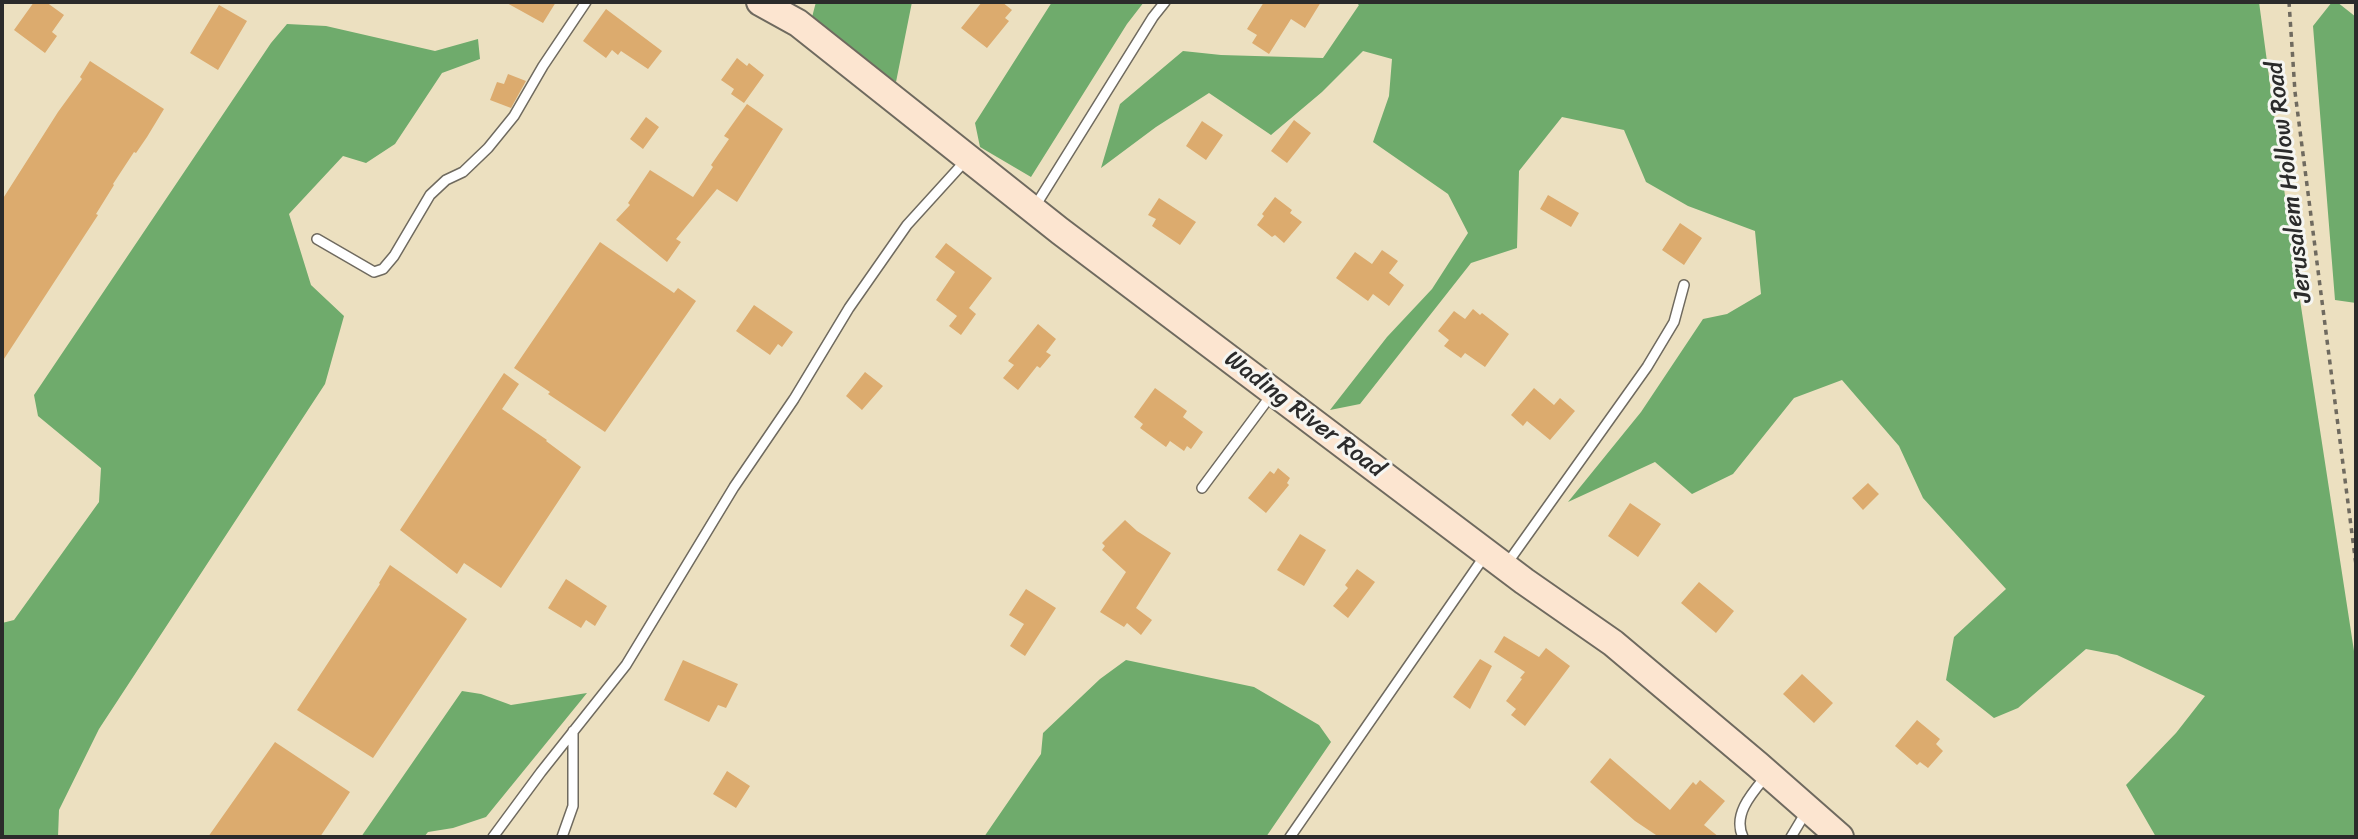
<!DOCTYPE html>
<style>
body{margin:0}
#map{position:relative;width:2358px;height:839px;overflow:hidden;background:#ece0c0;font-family:Sriracha,sans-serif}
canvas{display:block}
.frame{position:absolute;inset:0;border:4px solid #2b2b2b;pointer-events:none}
</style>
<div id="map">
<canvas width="2358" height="839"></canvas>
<div class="frame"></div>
</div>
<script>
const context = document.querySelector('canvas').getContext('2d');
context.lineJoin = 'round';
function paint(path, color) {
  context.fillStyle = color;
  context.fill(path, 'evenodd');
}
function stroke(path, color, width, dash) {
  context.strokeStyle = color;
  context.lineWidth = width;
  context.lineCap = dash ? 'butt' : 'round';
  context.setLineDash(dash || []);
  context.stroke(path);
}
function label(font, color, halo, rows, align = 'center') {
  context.font = font + ' Sriracha,sans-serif';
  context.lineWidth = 6;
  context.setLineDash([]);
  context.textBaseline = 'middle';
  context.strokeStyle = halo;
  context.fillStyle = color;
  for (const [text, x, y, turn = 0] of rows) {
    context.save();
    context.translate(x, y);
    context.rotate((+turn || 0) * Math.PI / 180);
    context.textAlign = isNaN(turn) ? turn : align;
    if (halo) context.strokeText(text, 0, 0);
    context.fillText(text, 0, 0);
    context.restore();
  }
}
paint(new Path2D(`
 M816 2H912L896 82 811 21Z
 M1052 2H1144L1127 24 1031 177 980 147 975 123Z
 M1355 2H2259L2292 248 2356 664V837H2156L2126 785 2176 733 2205 696 2117 655 2086 649 2018 708 1994 718 1946 680 1954 637 2006 589 1923 498 1899 446 1842 380 1794 398 1733 474 1692 494 1655 462 1568 502 1641 412 1703 319 1727 314 1761 294 1755 231 1688 206 1646 182 1624 130 1562 117 1519 171 1517 248 1471 263 1360 404 1330 410 1387 337 1432 289 1468 233 1448 194 1373 142 1389 96 1392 59 1363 51 1322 92 1271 135 1209 93 1156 127 1101 168 1120 104 1183 51 1221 55 1323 58 1359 5Z
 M2332 2H2337L2356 17V303L2335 300 2313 26Z
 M287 24 326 26 435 51 478 39 480 59 442 73 395 144 366 163 343 156 289 214 311 285 344 316 325 384 99 729 59 810 58 837H2V623L14 620 99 502 101 468 38 416 34 395 271 43Z
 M1126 660 1254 687 1319 725 1331 742 1266 837H984L1041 754 1043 733 1100 679Z
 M462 691 481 694 511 705 587 693 486 817 453 828 428 832 424 837H361Z`), '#6fab6c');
paint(new Path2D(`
 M34 2H46L64 15 52 32 57 36 45 53 14 30Z
 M505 2H556L543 23Z
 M982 2H1002L1012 10 1005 18 1009 21 987 48 961 28Z
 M1264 2H1321L1305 28 1291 19 1269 54 1252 43 1257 35 1247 29Z
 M219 5 247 21 218 70 190 53Z
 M606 9 662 51 648 69 621 51 618 55 612 50 606 58 583 41Z
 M737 58 747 66 749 63 764 75 744 103 731 94 734 89 721 80Z
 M90 61 164 109 147 137 136 153 134 152 113 184 114 185 96 214 98 215 2 362V200L58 112 82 79 80 77Z
 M508 74 526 81 511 108 490 100 497 82 504 84Z
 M747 104 783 129 737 202 717 189 676 239 681 242 667 262 616 220 630 205 628 203 650 170 693 197 713 167 711 165 729 139 724 136Z
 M646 117 659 127 643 149 630 139Z
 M1294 120 1311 133 1287 163 1271 151Z
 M1202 121 1223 135 1206 160 1186 146Z
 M1548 195 1579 213 1571 227 1540 209Z
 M1275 197 1292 210 1290 213 1302 222 1284 243 1275 235 1272 237 1257 225 1264 216 1262 214Z
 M1159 198 1196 222 1180 245 1152 226 1156 219 1148 215Z
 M1680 223 1702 238 1684 265 1662 250Z
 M600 242 674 293 678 288 696 301 605 432 548 394 550 392 514 368Z
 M946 243 992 278 969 308 976 314 961 335 949 326 957 316 936 300 955 272 935 257Z
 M1382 250 1398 261 1389 273 1404 285 1389 306 1373 294 1368 301 1336 278 1355 252 1372 264Z
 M754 305 793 332 782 347 778 344 770 355 736 331Z
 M1473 309 1480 315 1482 313 1509 334 1485 367 1465 353 1461 358 1444 346 1449 340 1438 331 1454 311 1465 319Z
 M1038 324 1056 339 1046 352 1051 355 1040 368 1037 366 1018 390 1003 378 1014 365 1008 361Z
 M865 372 883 386 862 410 846 396Z
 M504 373 519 384 502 409 547 440 546 441 581 467 501 588 464 563 457 574 400 530Z
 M1155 388 1187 411 1183 417 1203 432 1191 449 1187 446 1184 451 1170 441 1166 447 1140 428 1143 424 1134 417Z
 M1534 388 1554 405 1560 398 1575 411 1550 440 1527 421 1523 426 1511 415Z
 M1278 468 1290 478 1287 483 1289 485 1266 513 1248 498 1270 471 1274 474Z
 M1868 483 1879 494 1863 510 1852 498Z
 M1630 503 1661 524 1638 557 1608 536Z
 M1125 520 1137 531 1171 553 1136 608 1152 620 1141 635 1127 623 1124 627 1100 612 1126 572 1102 550 1105 546 1102 543Z
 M1300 534 1326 550 1304 586 1277 570Z
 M390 565 467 619 373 758 297 710 380 584 379 583Z
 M1357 569 1375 582 1348 618 1333 606 1348 588 1345 585Z
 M566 579 607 606 595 626 586 620 581 628 548 608Z
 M1699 582 1734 611 1716 633 1681 603Z
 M1026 589 1056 608 1025 656 1010 646 1024 624 1009 615Z
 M1504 636 1539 657 1546 648 1570 666 1525 726 1511 715 1516 709 1506 701 1522 679 1520 678 1525 672 1494 652Z
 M1480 659 1492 666 1470 709 1453 697Z
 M683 660 738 684 726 708 718 705 709 722 664 700Z
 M1802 674 1833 703 1814 723 1783 694Z
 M1917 720 1940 739 1936 744 1943 751 1928 768 1920 762 1917 765 1895 746Z
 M275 742 350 792 320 837H208Z
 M1610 758 1670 810 1693 782 1696 785 1700 780 1725 801 1704 825 1719 837H1659L1635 821 1590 782Z
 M727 771 750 786 736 808 713 794Z`), '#dcab6e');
const service = new Path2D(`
 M1034 208 1153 17 1165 2
 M317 239 374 272 383 269 394 256 430 195 446 180 463 172 488 148 514 116 543 66 586 2
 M1202 488 1272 394
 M1506 565 1647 367 1674 322 1684 285
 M493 837 541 772 626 665 734 487 794 399 849 308 907 225 967 159
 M562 837 573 806V731
 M1290 837 1486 554
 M1743 837C1732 814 1753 792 1767 775
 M1791 837 1806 812`);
const secondary = new Path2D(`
 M760 2 798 23 1060 231 1524 581 1613 643 1758 765 1840 837`);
stroke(service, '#6f6a5f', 12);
stroke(secondary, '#6f6a5f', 30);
stroke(new Path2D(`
 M2289 2 2295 92 2356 565`), '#6f6a5f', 3.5, [5, 5]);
stroke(service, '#fff', 9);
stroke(secondary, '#fce5d0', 26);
label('24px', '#2b2b2b', '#f6f6f2', [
 ["Jerusalem Hollow Road",2290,182,-97],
 ["Wading River Road",1304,415,37]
]);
</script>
